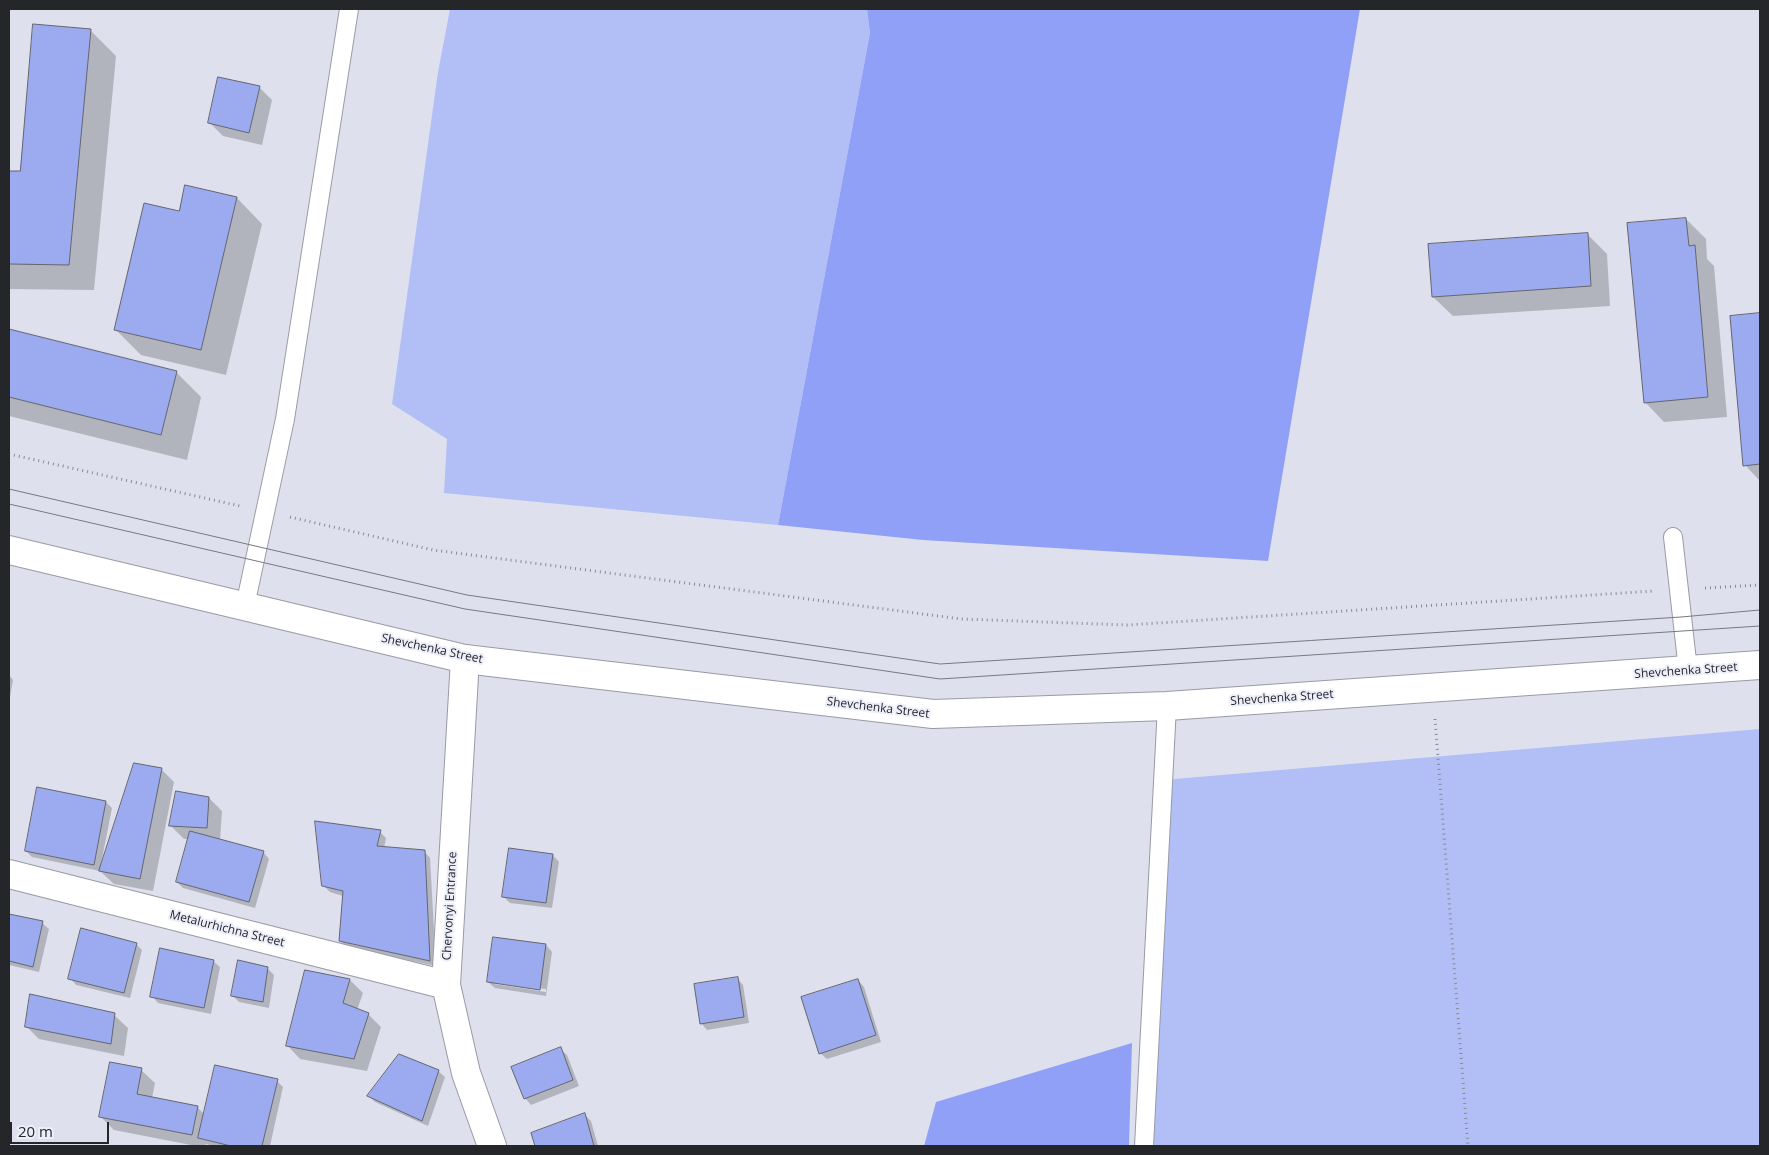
<!DOCTYPE html>
<style>
body{margin:0}
#map{position:relative;width:1769px;height:1155px;overflow:hidden;background:#dee1ed;font-family:"Open Sans",sans-serif}
canvas{display:block}
.frame{position:absolute;inset:0;border:10px solid #25262a;pointer-events:none}
.scale{position:absolute;left:10px;top:1122px;width:99px;height:22px;box-sizing:border-box;border:2px solid #25262a;border-top:0;padding-left:6px;font-size:15px;line-height:18px;white-space:nowrap;color:#25262a;-webkit-text-stroke:4px #eceffa;paint-order:stroke}
</style>
<div id="map">
<canvas width="1769" height="1155"></canvas>
<div class="frame"></div>
<div class="scale">20 m</div>
</div>
<script>
const context = document.querySelector('canvas').getContext('2d');
context.lineJoin = 'round';
function paint(path, color) {
  context.fillStyle = color;
  context.fill(path, 'evenodd');
}
function stroke(path, color, width, dash) {
  context.strokeStyle = color;
  context.lineWidth = width;
  context.lineCap = dash ? 'butt' : 'round';
  context.setLineDash(dash || []);
  context.stroke(path);
}
function label(font, color, halo, rows, align = 'center') {
  context.font = font + ' "Open Sans",sans-serif';
  context.lineWidth = 4;
  context.setLineDash([]);
  context.textBaseline = 'middle';
  context.strokeStyle = halo;
  context.fillStyle = color;
  for (const [text, x, y, turn = 0] of rows) {
    context.save();
    context.translate(x, y);
    context.rotate((+turn || 0) * Math.PI / 180);
    context.textAlign = isNaN(turn) ? turn : align;
    if (halo) context.strokeText(text, 0, 0);
    context.fillText(text, 0, 0);
    context.restore();
  }
}
paint(new Path2D(`
 M450 9H867L870 33 778 525 444 493 447 439 392 404 438 72Z
 M1760 729V1146H1144L1163 780Z`), '#b2bff6');
paint(new Path2D(`
 M867 9H1360L1268 561 923 540 778 525 870 33Z
 M1132 1043 1129 1146H924L936 1102Z`), '#90a0f6');
paint(new Path2D(`
 M90 30 116 56 94 290 9 289V172L21 173Z
 M259 87 272 100 262 145 223 136 210 123Z
 M237 198 262 224 226 375 141 355 115 329 180 213Z
 M1686 219 1706 239 1707 259 1714 266 1727 417 1664 422 1645 402Z
 M1587 234 1607 254 1610 306 1453 316 1433 297Z
 M1760 314V481L1745 465 1731 317Z
 M9 331 176 372 201 397 187 460 9 416Z
 M9 675 13 680 9 703Z
 M161 769 174 782 153 891 114 884 100 871 32 857 26 851 106 802 112 808 101 864H103Z
 M209 798 222 811 220 841 263 852 269 859 255 908 183 888 177 882 189 839H184L171 826Z
 M380 832 386 838 384 848 424 851 430 858 436 966 347 947 340 941 343 896 330 892 324 886Z
 M553 855 559 862 552 908 510 903 503 896Z
 M9 915 42 923 49 929 39 972 9 965Z
 M136 944 142 950 130 998 76 985 70 978Z
 M546 945 552 952 546 996 495 988 488 982ZM494 982 546 989V992L494 984Z
 M213 961 220 967 211 1014 158 1003 152 996Z
 M267 968 274 975 269 1008 239 1002 232 995Z
 M737 978 743 985 749 1023 707 1030 701 1023Z
 M350 980 363 993 357 1010 368 1014 381 1027 367 1071 300 1059 287 1045Z
 M858 980 864 987 881 1042 827 1059 820 1053Z
 M114 1015 128 1028 124 1056 39 1039 26 1026Z
 M560 1049 567 1055 579 1086 531 1105 525 1098Z
 M141 1070 155 1083 152 1098 197 1107 205 1115 277 1081 283 1087 270 1146H213L206 1144 205 1146H196L114 1130 101 1117Z
 M438 1071 445 1077 428 1126 375 1102 369 1096Z
 M584 1114 591 1121 598 1146H536L533 1134Z`), '#0003');
const building = new Path2D(`
 M33 24 91 29 69 265 9 264V171H20Z
 M218 77 260 86 249 133 208 123Z
 M185 185 237 197 201 350 114 330 144 203 179 211Z
 M1686 218 1689 246 1695 245 1708 397 1644 403 1627 223Z
 M1588 233 1591 286 1432 297 1428 244Z
 M1760 313V464L1743 466 1730 316Z
 M9 329 177 371 161 435 9 397Z
 M134 763 162 768 140 879 99 871Z
 M37 787 106 801 94 865 25 851Z
 M176 791 209 797 207 828 169 826Z
 M315 821 381 830 377 846 425 850 430 961 339 941 343 891 322 886Z
 M190 831 264 851 249 902 176 882Z
 M509 848 553 854 546 903 502 897Z
 M9 914 43 921 33 967 9 961Z
 M81 928 137 943 124 993 68 979Z
 M493 937 546 944 540 990 487 982Z
 M160 948 214 960 204 1008 150 997Z
 M238 960 268 967 263 1002 231 996Z
 M305 970 350 979 343 1003 369 1013 354 1059 286 1046Z
 M738 977 744 1017 700 1024 694 984Z
 M858 979 876 1035 819 1054 801 997Z
 M30 994 115 1013 111 1044 25 1027Z
 M561 1047 573 1080 524 1099 511 1067Z
 M399 1054 439 1070 422 1121 367 1096Z
 M110 1062 142 1068 137 1094 198 1106 192 1135 99 1117Z
 M215 1065 278 1079 262 1146H231L198 1138Z
 M585 1113 594 1146H535L531 1133Z`);
paint(building, '#9cabf0');
stroke(building, '#63656f', 1);
const lane = new Path2D(`
 M1673 537 1688 670
 M245 606 285 419 349 9
 M1144 1146 1167 706`);
const street = new Path2D(`
 M465 659 446 985 466 1073 492 1146
 M9 874 446 985`);
const primary = new Path2D(`
 M9 550 465 659 933 714 1167 706 1760 665`);
stroke(lane, '#989aa5', 20);
stroke(street, '#989aa5', 30);
stroke(primary, '#989aa5', 30);
stroke(new Path2D(`
 M9 454 240 506
 M290 517 433 550 961 619 1127 625 1654 591
 M1705 588 1760 585
 M1435 719 1468 1146`), '#888b93', 3, [1, 4]);
stroke(lane, '#fff', 18);
stroke(street, '#fff', 28);
stroke(primary, '#fff', 28);
stroke(new Path2D(`
 M9 489 467 595 940 664 1681 617 1760 610
 M9 504 465 609 940 679 1760 626`), '#777980', 1);
label('12px', '#25262a', '#eceffa', [
 ["Shevchenka Street",432,649,12],
 ["Shevchenka Street",1686,671,-4],
 ["Shevchenka Street",1282,698,-4],
 ["Shevchenka Street",878,708,7],
 ["Chervonyi Entrance",450,906,-87],
 ["Metalurhichna Street",227,929,14]
]);
</script>
